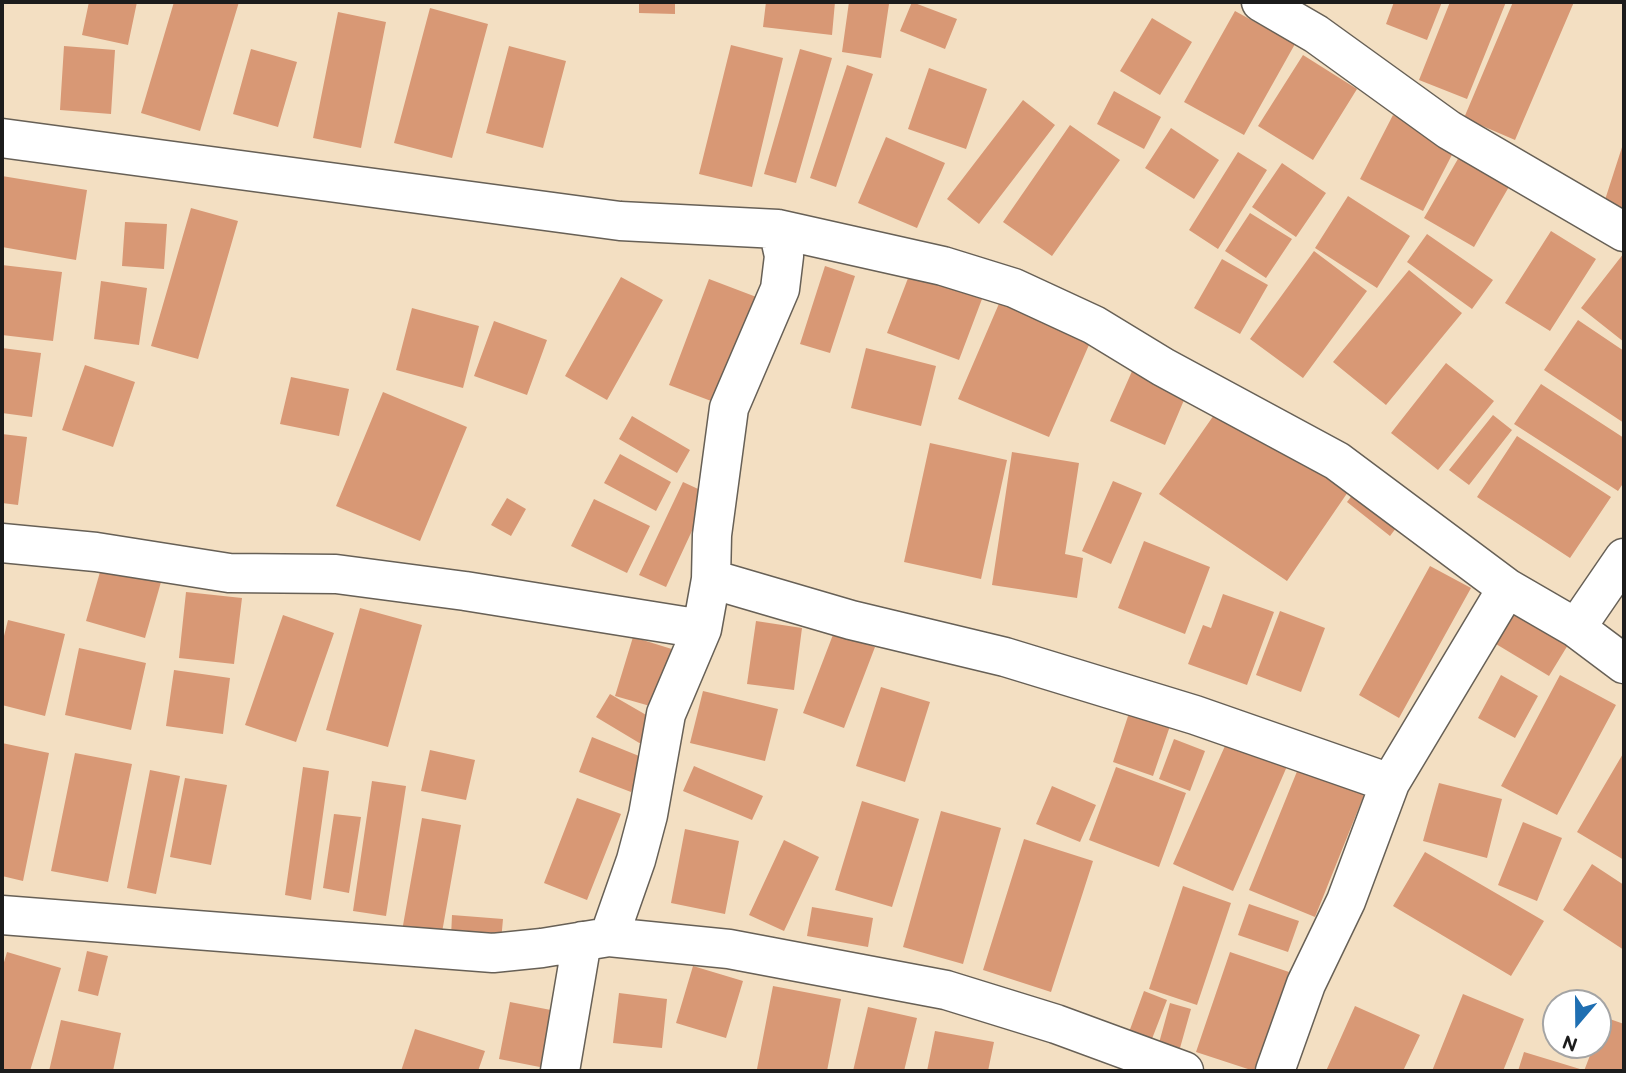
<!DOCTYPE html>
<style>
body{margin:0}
#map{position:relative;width:1626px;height:1073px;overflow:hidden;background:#f3dfc2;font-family:"Balsamiq Sans",sans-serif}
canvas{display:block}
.frame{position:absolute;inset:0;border:4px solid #1c1c1c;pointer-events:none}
.north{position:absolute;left:1542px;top:989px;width:70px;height:70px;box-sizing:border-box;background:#fff;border:2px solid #a4a4a4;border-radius:50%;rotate:200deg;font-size:19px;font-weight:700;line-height:28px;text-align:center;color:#1c1c1c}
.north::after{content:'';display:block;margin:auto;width:24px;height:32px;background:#1f6fb2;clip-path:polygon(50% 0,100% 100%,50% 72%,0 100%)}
</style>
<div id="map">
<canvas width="1626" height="1073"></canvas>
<div class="frame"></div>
<div class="north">N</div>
</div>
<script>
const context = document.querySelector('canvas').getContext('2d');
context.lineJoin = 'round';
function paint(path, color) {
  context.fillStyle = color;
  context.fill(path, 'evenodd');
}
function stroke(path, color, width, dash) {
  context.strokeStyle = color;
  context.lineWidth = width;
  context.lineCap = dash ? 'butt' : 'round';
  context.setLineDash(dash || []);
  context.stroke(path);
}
paint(new Path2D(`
 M89 2H137L128 45 82 35Z
 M174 2H239L200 131 141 113Z
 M639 2H675V14L639 13Z
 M766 2H835L832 35 763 27Z
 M849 2 889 4 881 58 842 52Z
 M912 2 957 19 945 49 900 31Z
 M1394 2H1442L1427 40 1386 24Z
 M1450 2H1506L1467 99 1419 80Z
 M1513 2H1574L1515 140 1464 118Z
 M430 8 488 24 452 158 394 143Z
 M1235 11 1295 44 1244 135 1184 102Z
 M338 12 386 22 361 148 313 138Z
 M1152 18 1192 42 1160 95 1120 71Z
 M731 45 783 58 752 187 699 174Z
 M64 46 115 50 111 114 60 110Z
 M509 46 566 61 543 148 486 133Z
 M251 49 297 62 278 127 233 114Z
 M800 49 832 58 796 183 764 174Z
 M1303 55 1357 89 1313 160 1258 126Z
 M847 65 873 74 836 187 810 178Z
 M929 68 987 89 966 149 908 129Z
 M1114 91 1161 117 1144 149 1097 124Z
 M1023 100 1055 125 979 224 947 199Z
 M1393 115 1456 147 1423 211 1360 179Z
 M1070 125 1120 160 1052 256 1003 222Z
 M1171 128 1219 160 1194 199 1145 168Z
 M886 137 945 163 917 228 858 203Z
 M1624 141V213L1603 206Z
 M1238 152 1267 170 1218 249 1189 230Z
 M1459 157 1510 185 1474 247 1424 218Z
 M1282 163 1326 193 1296 237 1252 207Z
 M2 176 87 190 76 260 2 247Z
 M1348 196 1410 236 1377 288 1315 248Z
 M191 208 238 221 198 359 151 346Z
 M1250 213 1292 239 1266 278 1225 251Z
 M125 222 167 224 164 269 122 266Z
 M1551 231 1596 259 1550 331 1505 303Z
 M1427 234 1493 280 1472 309 1407 262Z
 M1314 251 1367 291 1303 378 1250 339Z
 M1624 253V342L1581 308Z
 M1222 259 1268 285 1240 334 1194 308Z
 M2 265 62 272 53 341 2 335Z
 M825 266 855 276 830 353 800 344Z
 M1409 270 1462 313 1386 405 1333 362Z
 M910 273 982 299 959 360 887 333Z
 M621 277 663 300 607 400 565 376Z
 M709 279 759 298 719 404 669 385Z
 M101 281 147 288 139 345 94 339Z
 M1004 292 1095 331 1049 437 958 399Z
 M412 308 479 326 463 388 396 370Z
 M1578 320 1624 351V423L1544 370Z
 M494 321 547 340 527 395 474 376Z
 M2 348 41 353 32 417 2 413Z
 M866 348 936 366 921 426 851 408Z
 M1446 363 1494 401 1438 470 1391 433Z
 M85 365 135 382 113 447 62 430Z
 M1133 369 1187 393 1165 445 1110 421Z
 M291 377 349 389 339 436 280 424Z
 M1541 384 1624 438V482L1618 491 1514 424Z
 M383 392 467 427 420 541 336 506Z
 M1223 402 1350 489 1287 581 1159 494Z
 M1493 415 1512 430 1469 485 1449 470Z
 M632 416 690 450 677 473 619 439Z
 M2 434 27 437 18 505 2 503Z
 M1517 436 1611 497 1570 558 1477 497Z
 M930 443 1007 460 981 579 904 562Z
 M1012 452 1079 463 1065 554 1083 558 1077 598 992 585Z
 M620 454 671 482 656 511 604 483Z
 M1113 481 1142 493 1111 564 1082 551Z
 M683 482 709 494 666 587 639 575Z
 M1362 482 1405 516 1390 536 1347 502Z
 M507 498 526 509 511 536 491 525Z
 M594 499 650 526 627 573 571 546Z
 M1144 541 1210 567 1185 634 1118 608Z
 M102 565 161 582 145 638 86 621Z
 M1430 566 1471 588 1399 718 1359 695Z
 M186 592 242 598 234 664 179 658Z
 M1223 594 1274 612 1247 685 1188 664 1203 625 1211 628Z
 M1521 603 1574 635 1549 676 1496 644Z
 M360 608 422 625 388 747 326 730Z
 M1280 611 1325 628 1301 692 1256 675Z
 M283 615 334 633 296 742 245 725Z
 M8 620 65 634 45 716 2 705V644Z
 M756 621 802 628 794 690 747 684Z
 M834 632 875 647 844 728 803 713Z
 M633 637 675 650 657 708 615 696Z
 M79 648 146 663 131 730 65 715Z
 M174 670 230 678 223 734 166 726Z
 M1501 675 1538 696 1515 738 1478 718Z
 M1560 675 1616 705 1557 815 1501 786Z
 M881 687 930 702 905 782 856 766Z
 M703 691 778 709 765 761 690 743Z
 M610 694 660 723 646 747 596 717Z
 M1129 713 1170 726 1153 776 1113 762Z
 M592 737 644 758 631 792 579 772Z
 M1174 739 1205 751 1190 791 1159 779Z
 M1228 739 1288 764 1233 891 1173 864Z
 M2 743 49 753 23 881 2 876Z
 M430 750 475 760 466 800 421 791Z
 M1624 752V860L1577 832Z
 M75 753 132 764 108 882 51 871Z
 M1300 764 1366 790 1315 917 1249 890Z
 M694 766 763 796 752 820 683 791Z
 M303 767 329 771 311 900 285 895Z
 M1116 767 1186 793 1159 867 1089 840Z
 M150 770 180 776 156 894 127 888Z
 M185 778 227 785 211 865 170 857Z
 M372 781 406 786 386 916 353 911Z
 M1439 783 1502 799 1487 858 1423 841Z
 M1052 786 1096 805 1080 842 1036 824Z
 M577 798 621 814 587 900 544 883Z
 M862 801 919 819 892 907 835 890Z
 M941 811 1001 828 963 964 903 947Z
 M334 814 361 817 349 893 323 888Z
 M422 818 461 825 441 938 402 931Z
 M1523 822 1562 838 1537 901 1498 885Z
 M685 829 739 841 725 914 671 903Z
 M1024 839 1093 861 1051 992 983 970Z
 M784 840 819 857 784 931 749 915Z
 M1425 852 1544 921 1511 976 1393 906Z
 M1592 864 1624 885V950L1563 910Z
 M1183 886 1231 903 1197 1005 1149 989Z
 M1249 904 1299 921 1288 952 1238 935Z
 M812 907 873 918 868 947 807 936Z
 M452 915 503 919 501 941 451 937Z
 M87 951 108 956 98 996 78 991Z
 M7 952 61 968 30 1071H2V969Z
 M1230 952 1289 972 1254 1071 1196 1052Z
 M693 966 743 981 726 1038 676 1023Z
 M773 986 841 999 827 1071H771L757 1069Z
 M1144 991 1167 1000 1150 1044 1128 1035Z
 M619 993 667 999 662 1048 613 1043Z
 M1463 994 1524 1019 1503 1071H1432Z
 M510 1002 561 1012 550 1069 499 1059Z
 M1170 1003 1191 1009 1180 1048 1159 1043Z
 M1355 1006 1420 1035 1403 1071H1326Z
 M868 1007 917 1018 904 1071H853Z
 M1604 1017 1624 1024V1071H1584L1594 1045H1598V1033Z
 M61 1020 121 1033 113 1071H49Z
 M415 1029 485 1051 478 1071H401Z
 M935 1031 994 1042 988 1071H927Z
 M1524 1052 1580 1069 1579 1071H1518Z`), '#d89875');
const minor = new Path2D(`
 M1261 2 1316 34 1449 130 1624 232
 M2 138 620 221 778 229 943 266 1014 288 1094 325 1163 367 1337 461 1507 588 1576 628 1624 664
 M2 543 96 552 229 573 336 574 465 591 702 629
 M711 579 851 620 1005 657 1195 715 1390 783
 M1576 628 1624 558
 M2 915 493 953 542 948 609 937 729 949 946 990 1056 1024 1184 1071
 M609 937 636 860 648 815 666 714 702 629 711 579 712 535 729 408 780 289 784 256 778 229
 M560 1071 582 941
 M1275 1071 1306 984 1346 901 1390 783 1507 588`);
stroke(minor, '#676056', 41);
stroke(minor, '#fff', 38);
</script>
